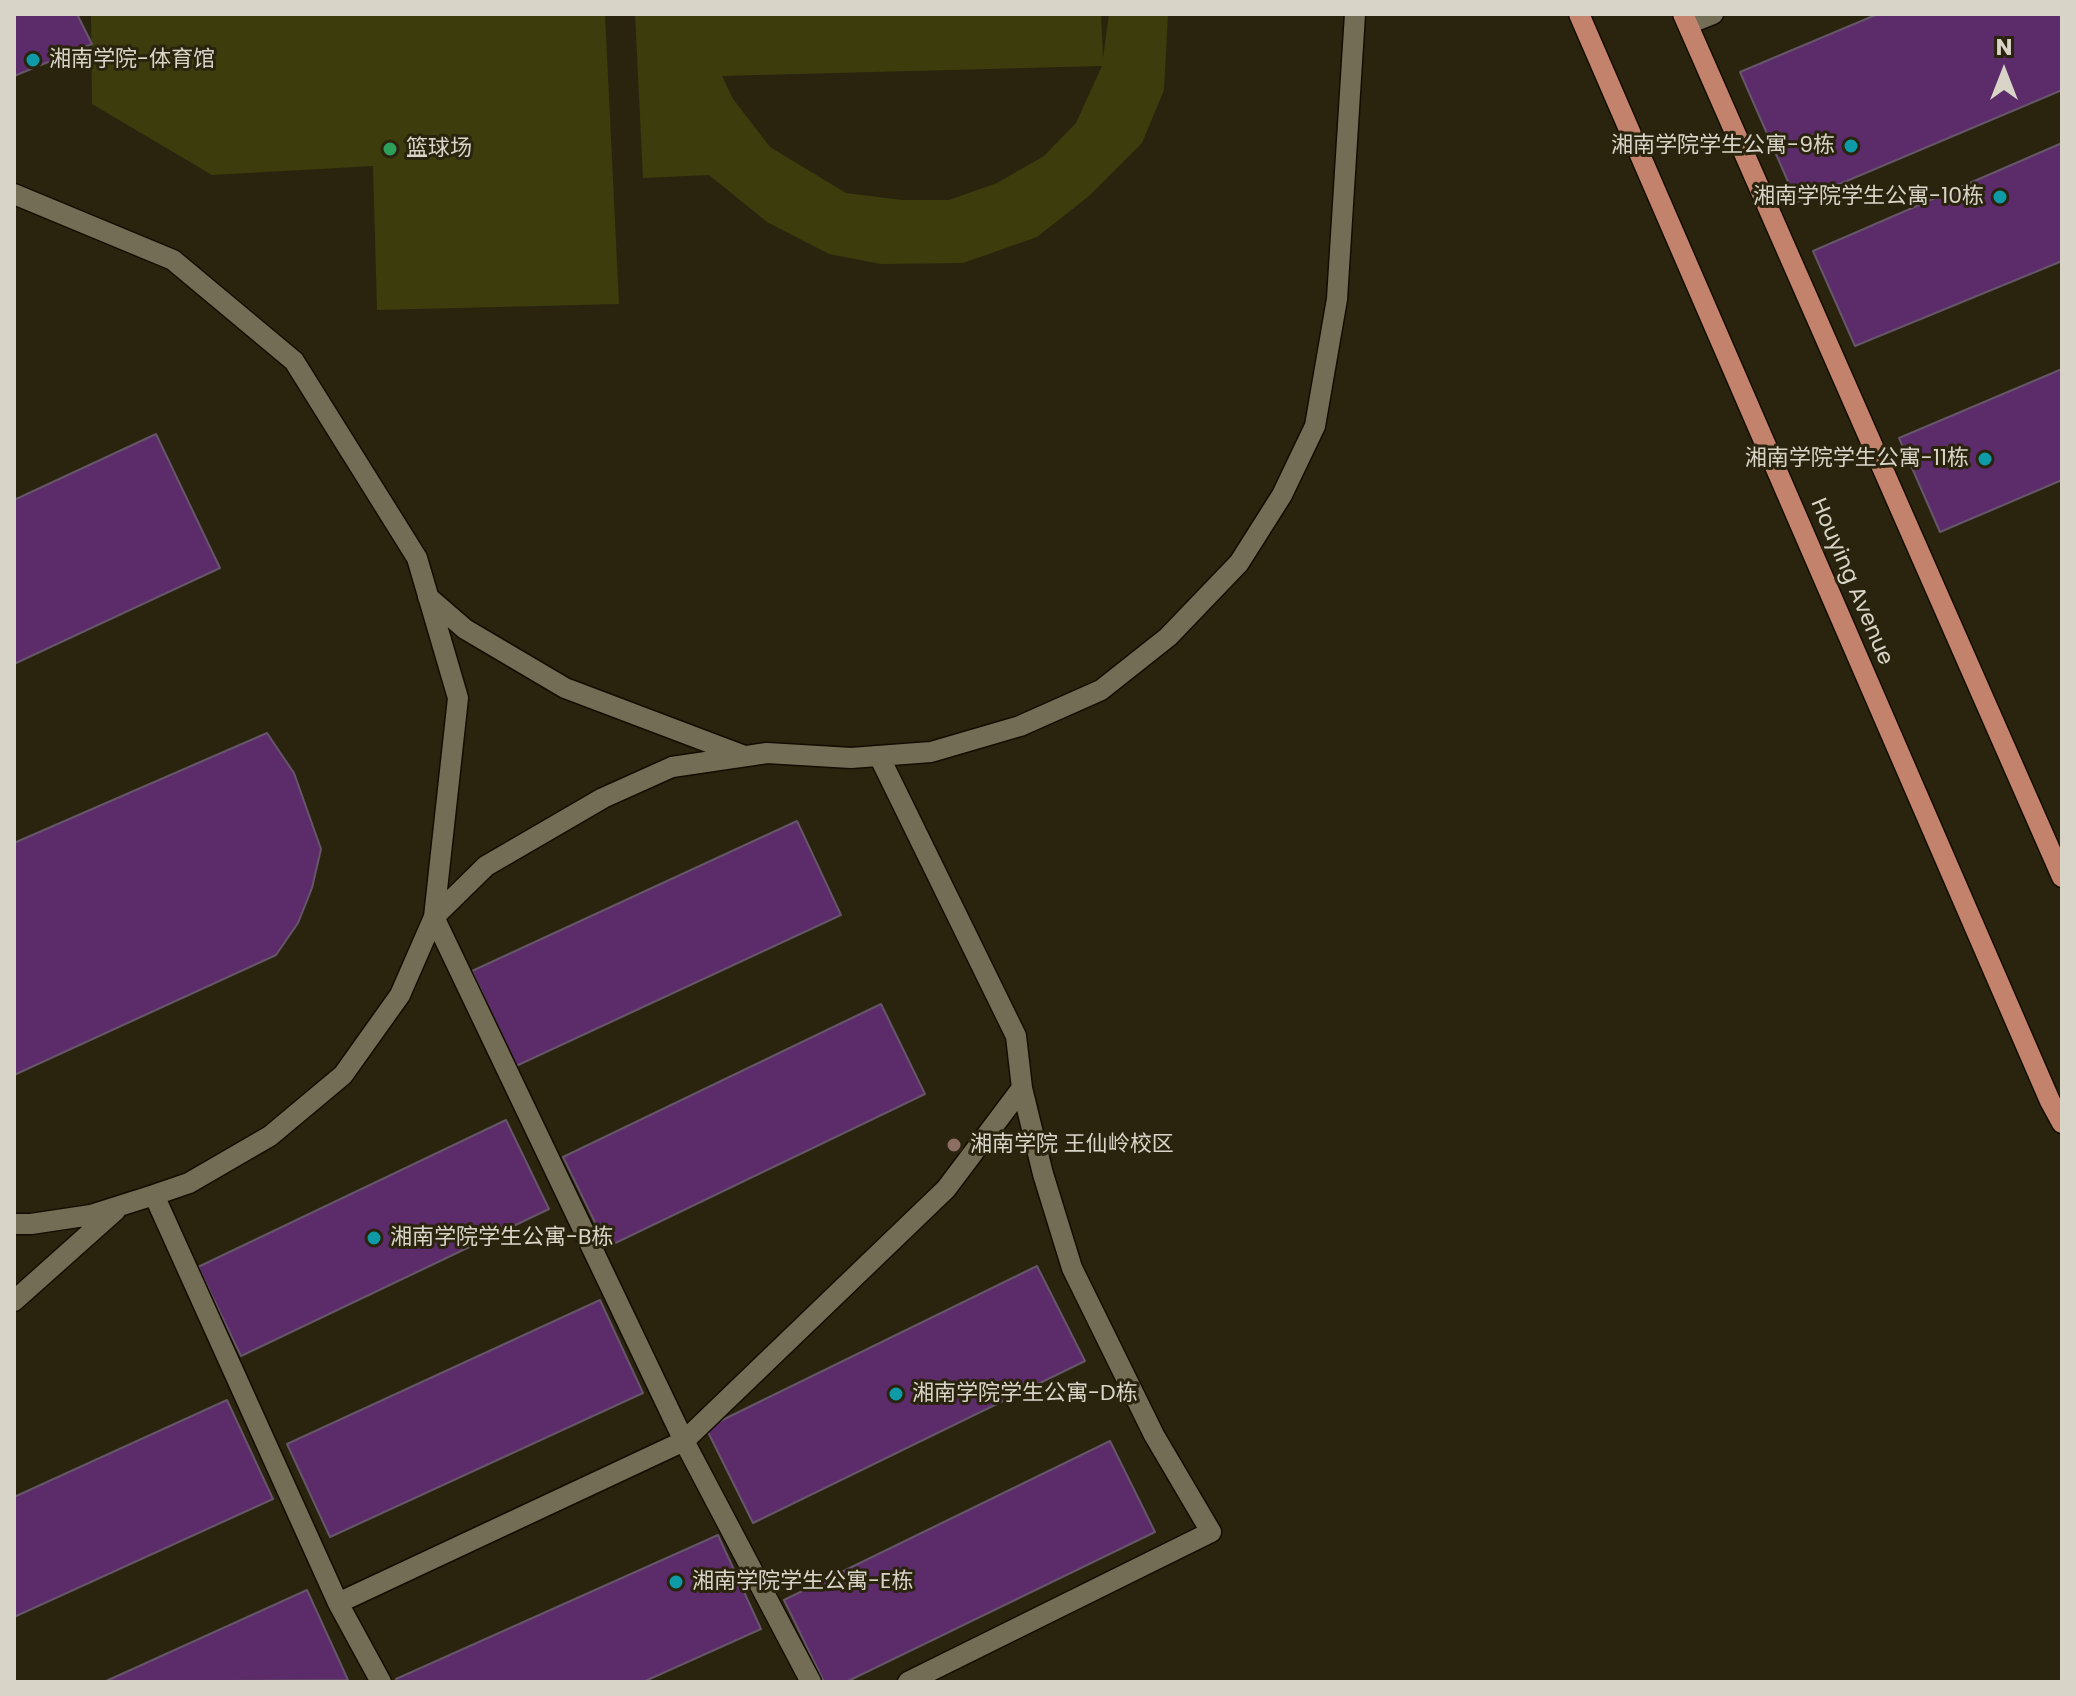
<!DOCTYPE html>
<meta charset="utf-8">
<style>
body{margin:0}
#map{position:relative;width:2076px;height:1696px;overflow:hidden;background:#2a240e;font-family:Poppins,sans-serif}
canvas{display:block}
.frame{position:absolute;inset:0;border:16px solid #d8d4c7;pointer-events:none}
.north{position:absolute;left:1964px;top:32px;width:80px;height:80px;-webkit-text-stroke:6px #2a240e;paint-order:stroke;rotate:0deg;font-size:22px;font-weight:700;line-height:32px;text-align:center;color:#d8d4c7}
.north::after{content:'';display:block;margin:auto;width:28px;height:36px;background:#d8d4c7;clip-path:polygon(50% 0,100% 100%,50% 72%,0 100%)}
</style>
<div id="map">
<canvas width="2076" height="1696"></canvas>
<div class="frame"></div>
<div class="north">N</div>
</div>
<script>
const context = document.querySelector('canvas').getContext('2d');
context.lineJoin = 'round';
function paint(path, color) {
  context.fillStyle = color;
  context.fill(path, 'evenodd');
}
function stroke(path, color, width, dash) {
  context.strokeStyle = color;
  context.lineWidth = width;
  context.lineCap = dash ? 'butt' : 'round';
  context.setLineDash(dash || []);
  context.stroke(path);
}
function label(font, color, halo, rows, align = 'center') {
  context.font = font + ' Poppins,"Noto Sans SC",sans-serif';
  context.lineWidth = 6;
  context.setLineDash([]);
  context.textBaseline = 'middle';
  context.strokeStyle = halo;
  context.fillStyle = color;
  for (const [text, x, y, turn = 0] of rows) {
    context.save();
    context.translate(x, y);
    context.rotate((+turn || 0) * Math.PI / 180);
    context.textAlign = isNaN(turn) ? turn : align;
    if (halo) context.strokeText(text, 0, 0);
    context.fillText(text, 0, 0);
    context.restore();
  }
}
paint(new Path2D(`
 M91 14H605L619 304 377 310 373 166 212 175 92 104Z
 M635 14H1101L1103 58 1109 14H1168L1164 90 1142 143 1089 196 1037 237 963 263 881 264 829 254 767 222 709 175 643 178ZM1102 66 1076 123 1044 156 997 183 949 200H902L846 193 770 147 733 99 722 76Z`), '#3c3c0d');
const building = new Path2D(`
 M14 14H77L92 44 14 76Z
 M1878 14H2062V90L1797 202 1740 72Z
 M2062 143V261L1855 346 1813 251Z
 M2062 369V480L1940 532 1899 438Z
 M156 434 220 568 14 664V500Z
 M267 733 294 773 321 849 312 888 298 923 276 955 14 1075V843Z
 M797 821 841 915 516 1066 472 971Z
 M881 1004 925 1094 607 1247 563 1157Z
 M506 1120 549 1209 241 1356 198 1267Z
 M1037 1266 1085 1361 753 1523 706 1428Z
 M600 1300 643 1393 330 1537 287 1444Z
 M227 1400 273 1499 14 1617V1497Z
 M1110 1441 1155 1532 846 1682H824L784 1600Z
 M718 1535 761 1629 643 1682H398L396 1679Z
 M307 1590 348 1680 104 1682Z`);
paint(building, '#5c2b69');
stroke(building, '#655669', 2);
const street = new Path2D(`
 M1688 24 1713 14
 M14 194 173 260 294 361 417 558 458 698 434 917 684 1441 811 1682
 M428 597 465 629 565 688 742 755
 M154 1195 338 1603 684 1441 946 1189 1022 1088 1016 1036 879 756
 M14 1224H31L91 1215 154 1195 189 1183 270 1136 343 1075 400 995 434 917 486 866 603 798 672 767 767 753 851 758 931 752 1020 726 1101 690 1168 637 1239 563 1282 495 1315 426 1337 299 1355 14
 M14 1301 116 1210
 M338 1603 381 1682
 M908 1682 1211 1532 1154 1435 1072 1268 1043 1174 1022 1088`);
const primary = new Path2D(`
 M1579 14 2050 1101 2062 1123
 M1683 14 2062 877`);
stroke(street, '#130d00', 23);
stroke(primary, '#130d00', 23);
stroke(street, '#746d55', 20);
stroke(primary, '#c3826c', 20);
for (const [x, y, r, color] of [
 [33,60,8,"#0f9aa8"],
 [1851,146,8,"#0f9aa8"],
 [390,149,8,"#2e9e5b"],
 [2000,197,8,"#0f9aa8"],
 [1985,459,8,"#0f9aa8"],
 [954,1145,8,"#8d6e63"],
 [374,1238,8,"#0f9aa8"],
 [896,1394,8,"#0f9aa8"],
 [676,1582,8,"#0f9aa8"]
]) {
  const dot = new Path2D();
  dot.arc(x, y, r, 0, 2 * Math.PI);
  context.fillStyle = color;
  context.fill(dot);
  stroke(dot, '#2a240e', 3);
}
label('22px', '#d8d4c7', '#2a240e', [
 ["湘南学院-体育馆",49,60],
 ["湘南学院学生公寓-9栋",1835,146,"right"],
 ["篮球场",406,149],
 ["湘南学院学生公寓-10栋",1984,197,"right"],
 ["湘南学院学生公寓-11栋",1969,459,"right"],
 ["湘南学院 王仙岭校区",970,1145],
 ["湘南学院学生公寓-B栋",390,1238],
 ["湘南学院学生公寓-D栋",912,1394],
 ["湘南学院学生公寓-E栋",692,1582]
], 'left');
label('22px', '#d8d4c7', '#2a240e', [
 ["Houying Avenue",1851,582,67]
]);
</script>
